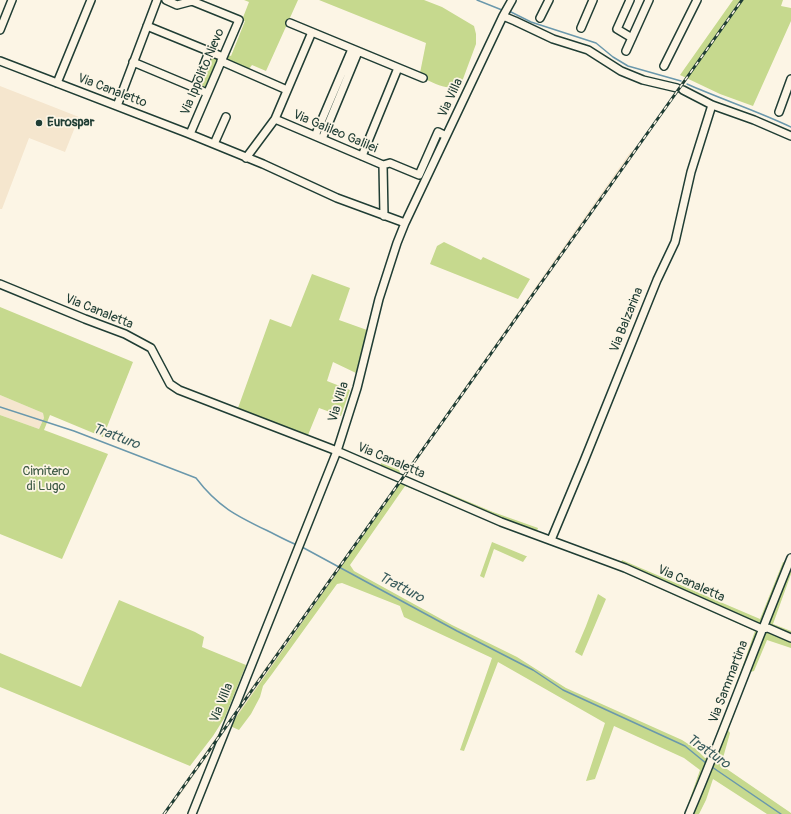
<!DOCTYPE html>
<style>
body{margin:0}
canvas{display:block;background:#fcf5e5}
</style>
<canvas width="791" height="814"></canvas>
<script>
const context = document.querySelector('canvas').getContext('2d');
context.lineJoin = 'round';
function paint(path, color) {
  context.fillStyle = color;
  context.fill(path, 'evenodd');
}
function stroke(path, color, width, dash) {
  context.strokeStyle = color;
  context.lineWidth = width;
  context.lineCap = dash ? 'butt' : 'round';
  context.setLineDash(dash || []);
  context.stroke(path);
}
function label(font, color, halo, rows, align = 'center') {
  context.font = font + ' Pangolin,sans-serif';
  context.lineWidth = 3.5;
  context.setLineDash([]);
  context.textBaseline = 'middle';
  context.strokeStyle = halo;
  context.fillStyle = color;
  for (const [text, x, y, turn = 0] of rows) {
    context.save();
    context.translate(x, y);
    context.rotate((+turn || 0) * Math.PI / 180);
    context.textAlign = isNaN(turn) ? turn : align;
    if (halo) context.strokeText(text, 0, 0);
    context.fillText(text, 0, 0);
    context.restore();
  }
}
paint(new Path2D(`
 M0 86 79 117 65 152 29 138 2 209H0Z
 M631 151 634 153 404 478 402 477Z
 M0 395 43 413 44 418 39 429 0 415Z
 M400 480 401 481 396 490 230 726 238 706Z
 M221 730 219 739 188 784 166 814H163Z`), '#f5e6ce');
paint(new Path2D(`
 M244 0H298L266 71 252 65 249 69 227 59 228 55 231 56 245 21 242 20 249 2Z
 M319 0H424L442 7 474 26 476 34V44L463 79C453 95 436 84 423 78L425 74 420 73 426 43Z
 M733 0H783L781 6 791 8V21L753 106 720 94 680 75Z
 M210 53 220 58 206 90 196 87Z
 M444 242 481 260 483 257 530 279 518 299 430 264 437 246Z
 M312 274 350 288 339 320 367 330 356 373 333 362 327 381 350 390 341 416 319 408 308 435 238 408 270 319 291 327Z
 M0 307 133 362 103 437 50 415 44 430 108 454 62 559 0 534V415L39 429 44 418 43 413 0 395Z
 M381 463 399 470 402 477 437 491H443L493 512 538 528 535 537 405 486 350 565 354 571 452 625 517 657 566 688 682 740 696 749 705 758H709L725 716 755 631 618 570 622 560 760 619 783 562 791 564V574L773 624 791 631V648L767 640 754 671 750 672 728 730 730 733 721 765 791 813V814H767L713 779 706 800 699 814H692L686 810 700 770 684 758 614 726 595 779 586 781 605 723 498 662 464 751 460 750 492 658 404 617 400 606 342 583 337 584 272 674 263 686 260 697 251 714 239 730 230 726 401 481 380 472Z
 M492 542 526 556H527L523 562 494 549 484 578 480 576Z
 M598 594 606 599 582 656 575 652 586 626Z
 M119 600 195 632 204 637 202 647 246 665 225 717 213 736 190 766 0 687V653L81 687Z`), '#c6d98e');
stroke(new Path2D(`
 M477 0 502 10
 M509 11 531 22 596 43 613 57 628 66 681 81
 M687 84C721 99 757 111 791 127
 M0 407 74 431 196 478C218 507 237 516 268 531 278 536 287 541 297 545
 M302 547 457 631 533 670 563 690 685 746 707 764
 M712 767 781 814`), '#6a98ac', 1.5);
const minor = new Path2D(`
 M166 0 177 5 192 1 239 20 190 134
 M630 0 617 29 632 38
 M503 16 515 21 553 39 588 50 621 71 643 80 677 88
 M540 18 549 0
 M290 23 423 78
 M147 26 223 57
 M581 28 593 0
 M0 30 12 0
 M626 51 649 0
 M0 61 187 133 263 164 337 198 405 223
 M221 61 287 90
 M133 62 207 93
 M664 66 697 0
 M57 83 91 0
 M195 87 209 52
 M683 90 712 105 754 120 791 136
 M117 106 157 0
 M779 112 791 79
 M275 119 383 165 384 216
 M315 136 352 49
 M322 139 358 52
 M214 144 226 117
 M362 156 398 68
 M246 158 275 119 312 32
 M383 165 390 163 419 175 438 132 446 136
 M0 284 85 319 125 334 151 348 170 384 179 390 337 451 501 522 625 568 762 629 768 628 791 638
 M551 540 584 461 657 280 675 242 691 172 712 105
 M192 814 337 451 357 388 379 299 397 243 405 223 503 16 512 0
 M689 814C725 729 756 643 791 558`);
stroke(minor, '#1f3d34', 10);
stroke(minor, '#fcf5e5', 7);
const rail = new Path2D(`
 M164 814 742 0`);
stroke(rail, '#1f3d34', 3);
stroke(rail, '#fcf5e5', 1.5, [4.5]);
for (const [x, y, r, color] of [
 [39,123,4,"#1f3d34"]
]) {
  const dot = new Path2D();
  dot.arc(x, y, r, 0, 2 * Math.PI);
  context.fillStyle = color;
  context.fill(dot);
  stroke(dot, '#fcf5e5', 1.5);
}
label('13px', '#1f3d34', '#fcf5e5', [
 ["Via Ippolito Nievo",203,72,-67],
 ["Via Canaletto",112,91,21],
 ["Via Villa",451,98,-65],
 ["Via Galileo Galilei",335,132,23],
 ["Via Canaletta",99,312,22],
 ["Via Balzarina",627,320,-68],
 ["Via Villa",339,402,-73],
 ["Via Canaletta",391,461,23],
 ["Via Canaletta",691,584,24],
 ["Via Sammartina",729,682,-69],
 ["Via Villa",222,703,-68]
]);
label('bold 13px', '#1f3d34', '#fcf5e5', [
 ["Eurospar",47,123]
], 'left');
label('13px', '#405c46', '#fcf5e5', [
 ["Cimitero",46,472],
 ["di Lugo",46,487]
]);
label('italic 14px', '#385b5c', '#fcf5e5', [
 ["Tratturo",116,437,21],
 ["Tratturo",401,588,28],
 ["Tratturo",708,752,35]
]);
</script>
